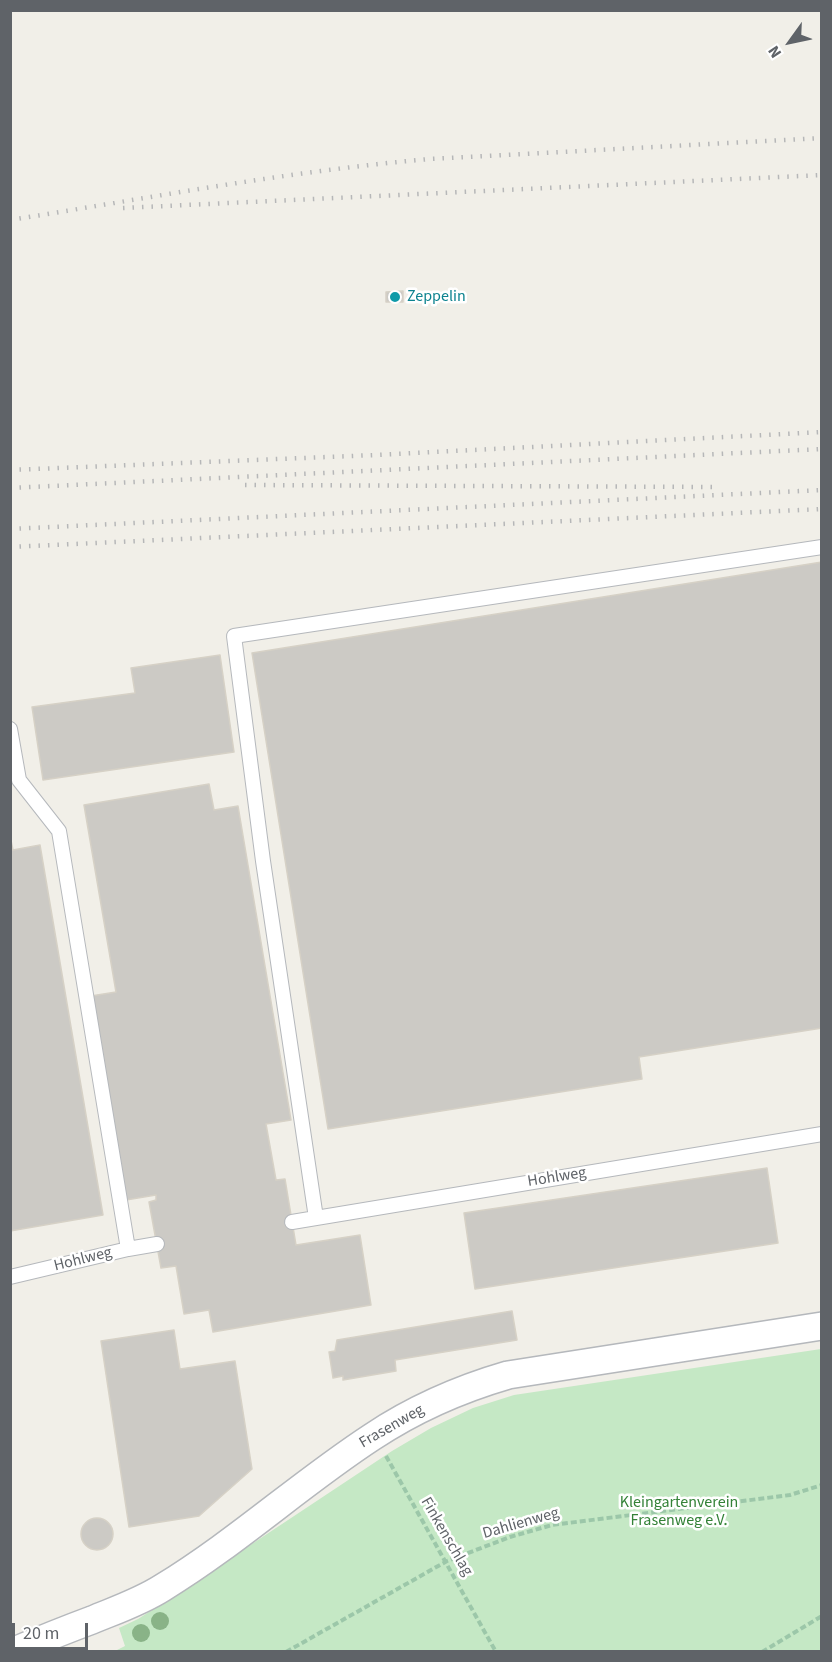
<!DOCTYPE html>
<style>
body{margin:0}
#map{position:relative;width:832px;height:1662px;overflow:hidden;background:#f1efe8;font-family:"Source Sans 3",sans-serif}
canvas{display:block}
.frame{position:absolute;inset:0;border:12px solid #5f6368;pointer-events:none}
.north{position:absolute;left:760px;top:12px;width:60px;height:60px;-webkit-text-stroke:4px #fff;paint-order:stroke;rotate:237deg;font-size:16px;font-weight:700;line-height:24px;text-align:center;color:#5f6368}
.north::after{content:'';display:block;margin:auto;width:21px;height:27px;background:#5f6368;clip-path:polygon(50% 0,100% 100%,50% 72%,0 100%)}
.scale{position:absolute;left:12px;top:1623px;width:76px;height:27px;box-sizing:border-box;border:3px solid #5f6368;border-top:0;padding-left:8px;font-size:18px;line-height:21px;white-space:nowrap;color:#5f6368;-webkit-text-stroke:4px #fff;paint-order:stroke}
</style>
<div id="map">
<canvas width="832" height="1662"></canvas>
<div class="frame"></div>
<div class="north">N</div>
<div class="scale">20 m</div>
</div>
<script>
const context = document.querySelector('canvas').getContext('2d');
context.lineJoin = 'round';
function paint(path, color) {
  context.fillStyle = color;
  context.fill(path, 'evenodd');
}
function stroke(path, color, width, dash) {
  context.strokeStyle = color;
  context.lineWidth = width;
  context.lineCap = dash ? 'butt' : 'round';
  context.setLineDash(dash || []);
  context.stroke(path);
}
function label(font, color, halo, rows, align = 'center') {
  context.font = font + ' "Source Sans 3",sans-serif';
  context.lineWidth = 5;
  context.setLineDash([]);
  context.textBaseline = 'middle';
  context.strokeStyle = halo;
  context.fillStyle = color;
  for (const [text, x, y, turn = 0] of rows) {
    context.save();
    context.translate(x, y);
    context.rotate((+turn || 0) * Math.PI / 180);
    context.textAlign = isNaN(turn) ? turn : align;
    if (halo) context.strokeText(text, 0, 0);
    context.fillText(text, 0, 0);
    context.restore();
  }
}
paint(new Path2D(`
 M821 1349V1651L113 1652 125 1646 119 1628 138 1619 166 1601 392 1451 431 1428 473 1408 514 1395Z`), '#c5e8c5');
const building = new Path2D(`
 M403 291V302H386V292Z
 M822 562V1028L639 1057 642 1079 328 1129 252 653Z
 M220 655 234 752 43 780 32 707 135 693 131 668Z
 M209 784 214 810 238 806 291 1120 266 1124 276 1180 285 1179 296 1245 360 1235 371 1305 213 1332 209 1310 184 1314 176 1266 161 1268 149 1202 156 1200V1195L126 1200 91 996 116 992 84 805Z
 M10 836 13 850 40 845 103 1215 10 1231Z
 M767 1168 778 1243 475 1289 464 1213Z
 M512 1311 517 1340 395 1360 396 1371 343 1380V1376L333 1378 329 1352 335 1351 337 1340Z
 M174 1330 180 1369 235 1361 252 1469 199 1516 129 1527 101 1341Z
 M81 1534a16 16 0 1 1 32 0a16 16 0 1 1-32 0Z`);
paint(building, '#cccac5');
stroke(building, '#d6d1c6', 1.5);
const lane = new Path2D(`
 M10 729 19 780 59 831 128 1249
 M316 1218 263 861 234 636 822 547
 M292 1222 822 1134
 M10 1277 128 1249 157 1244`);
const street = new Path2D(`
 M12 1652C38 1641 65 1630 92 1620 116 1610 140 1602 162 1588 236 1543 300 1484 372 1437 414 1409 460 1389 508 1375L822 1326`);
stroke(lane, '#b5b8bc', 16);
stroke(street, '#b5b8bc', 30);
stroke(new Path2D(`
 M386 1456 496 1652
 M286 1652 447 1561 510 1537 552 1525 790 1495 822 1485
 M762 1652 822 1616`), '#9cc7a9', 4, [6, 3]);
stroke(lane, '#fff', 14);
stroke(street, '#fff', 27);
stroke(new Path2D(`
 M123 208 822 175
 M10 220C150 198 289 171 430 159L822 138
 M10 470 376 455 822 432
 M245 485 716 487
 M10 488 822 449
 M10 529 822 490
 M10 547 822 509`), '#b6b7b8', 4.5, [1.5, 8]);
context.fillStyle = '#89b387';
for (const [x, y] of [
 [160,1621],
 [141,1633]
]) {
  context.beginPath();
  context.arc(x, y, 9, 0, 2 * Math.PI);
  context.fill();
}
for (const [x, y, r, color] of [
 [395,297,6,"#0f9aa8"]
]) {
  const dot = new Path2D();
  dot.arc(x, y, r, 0, 2 * Math.PI);
  context.fillStyle = color;
  context.fill(dot);
  stroke(dot, '#fff', 2);
}
label('16px', '#0d838f', '#fff', [
 ["Zeppelin",407,297]
], 'left');
label('16px', '#5f6368', '#fff', [
 ["Hohlweg",557,1178,-9],
 ["Hohlweg",83,1260,-14],
 ["Frasenweg",392,1427,-30],
 ["Dahlienweg",521,1524,-16],
 ["Finkenschlag",446,1537,60]
]);
label('16px', '#348238', '#fff', [
 ["Kleingartenverein",679,1503],
 ["Frasenweg e.V.",679,1521]
]);
</script>
